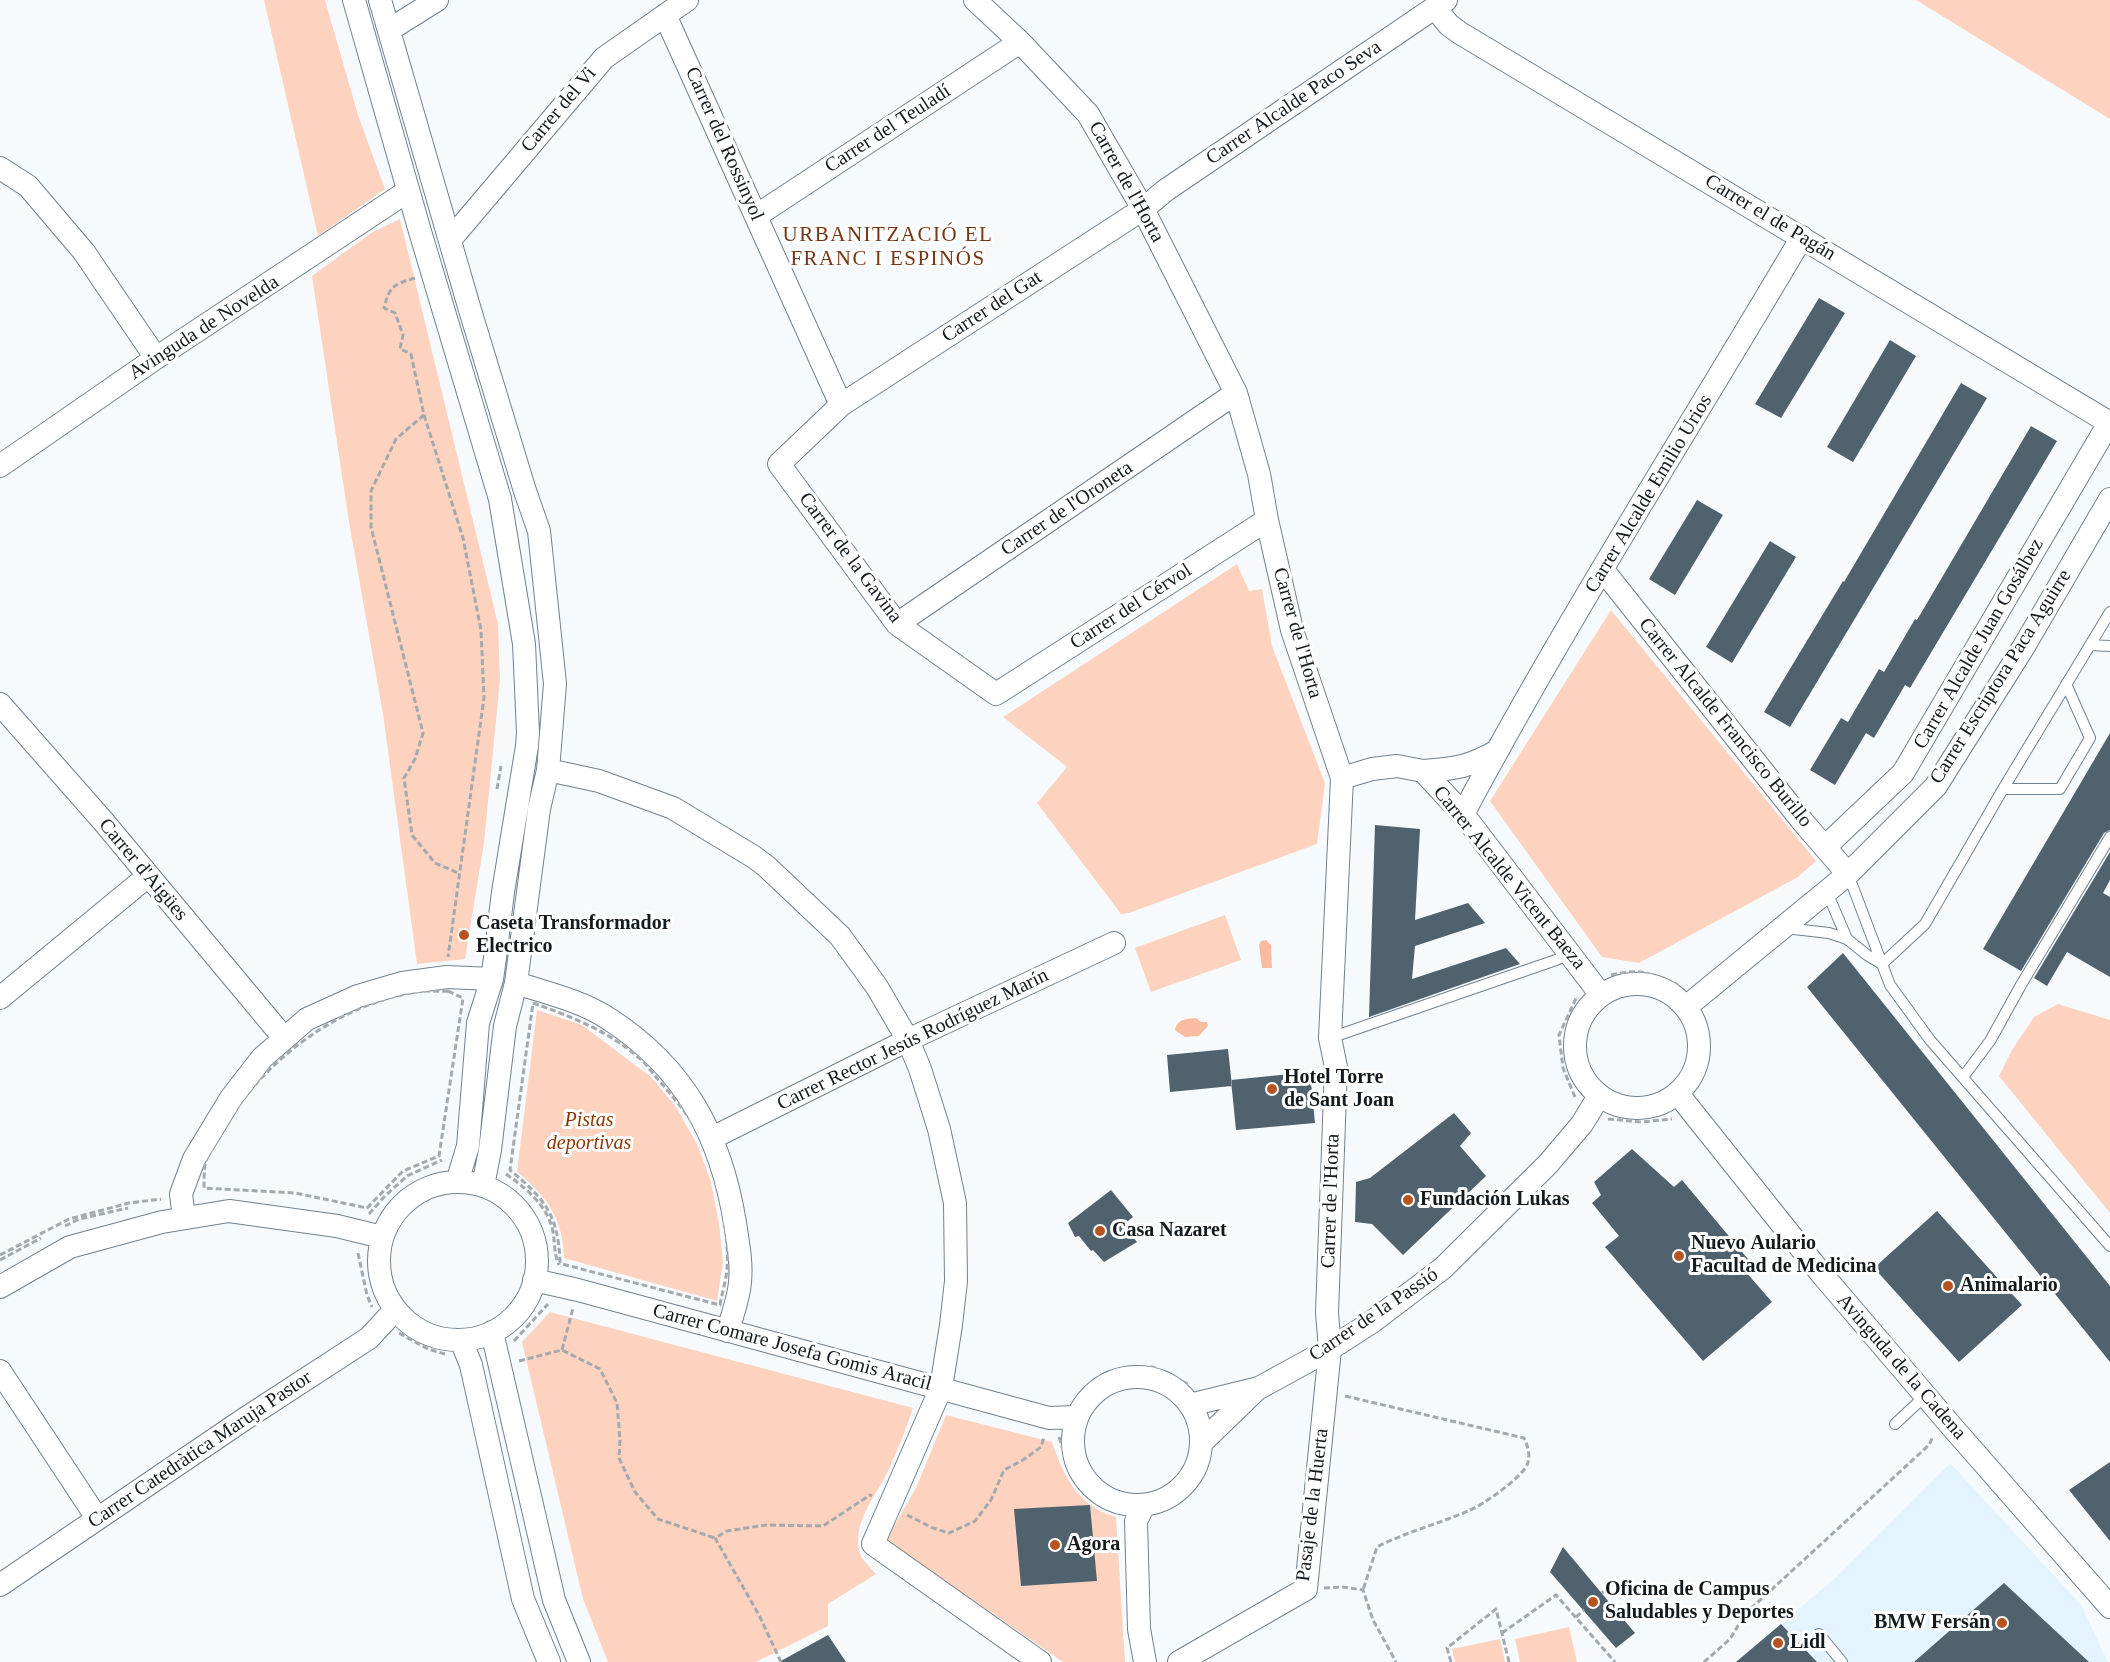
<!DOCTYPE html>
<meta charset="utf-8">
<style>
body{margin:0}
canvas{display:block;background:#f6fafd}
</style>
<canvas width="2110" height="1662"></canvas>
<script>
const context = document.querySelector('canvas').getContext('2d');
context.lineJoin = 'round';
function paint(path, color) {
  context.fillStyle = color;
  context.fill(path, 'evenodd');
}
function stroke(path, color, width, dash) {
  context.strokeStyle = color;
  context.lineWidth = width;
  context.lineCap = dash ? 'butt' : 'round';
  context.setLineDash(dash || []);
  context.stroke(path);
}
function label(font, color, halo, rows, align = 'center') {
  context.font = font + ' "Times New Roman",serif';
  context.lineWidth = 6;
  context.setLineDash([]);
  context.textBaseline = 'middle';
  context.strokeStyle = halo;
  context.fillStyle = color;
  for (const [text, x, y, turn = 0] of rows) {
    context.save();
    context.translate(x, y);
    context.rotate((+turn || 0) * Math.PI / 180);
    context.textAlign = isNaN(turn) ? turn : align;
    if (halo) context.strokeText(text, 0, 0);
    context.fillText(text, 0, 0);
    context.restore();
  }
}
paint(new Path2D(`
 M1950 1463 2081 1605 2108 1662H1736L1834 1579Z`), '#e3f3ff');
paint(new Path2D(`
 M264 0H325L358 115 385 189 318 236Z
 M1916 0H2110V119Z
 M400 219 498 624 500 680 484 843 465 959 417 964 383 714 349 522 312 276 371 233Z
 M1237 564 1249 591 1262 589 1272 646 1325 783 1317 844 1129 913 1121 914 1037 803 1067 767 1003 717Z
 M1611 610 1816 861 1798 877 1639 963 1602 957 1490 801Z
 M1225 915 1241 960 1151 992 1135 948Z
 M2058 1004 2110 1020V1213L1999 1076 2012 1050 2034 1017Z
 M537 1010 582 1025 651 1077 676 1107 698 1146 711 1182 719 1224 723 1262 717 1301 564 1258C563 1219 547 1196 517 1172Z
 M550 1312 913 1408C906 1429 898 1449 889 1469 877 1495 849 1525 861 1556 864 1562 872 1569 876 1574L828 1604V1626L756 1662H608L583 1599 522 1342Z
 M946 1415 1052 1442C1064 1477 1078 1506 1116 1517L1125 1662H1063L886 1540 916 1488Z
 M1569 1627 1577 1662H1520L1515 1639Z
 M1500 1639 1505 1662H1455L1452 1649Z`), '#fdd3c0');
paint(new Path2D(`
 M1266 940 1271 945 1272 968H1262L1259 945 1261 941Z
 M1196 1018 1201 1022H1207L1208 1026 1199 1036 1185 1037 1175 1030C1177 1019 1186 1019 1196 1018Z`), '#f9bca1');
paint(new Path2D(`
 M1819 298 1845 313 1781 418 1755 404Z
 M1890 340 1916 356 1853 462 1827 447Z
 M1961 383 1987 398 1790 727 1764 712 1843 581 1844 582Z
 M2031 426 2057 441 1910 688 1905 685 1874 738 1866 733 1835 785 1810 770 1841 718 1848 722 1879 669 1884 672 1915 619 1917 620Z
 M1697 500 1723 515 1675 595 1649 579Z
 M1770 541 1796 557 1732 663 1706 647Z
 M2110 733V830L2104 833 2021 971 1983 949Z
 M1375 825 1420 829 1415 920 1468 903 1485 923 1415 946 1412 979 1506 948 1520 964 1369 1017Z
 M2110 852V880L2103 893 2110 897V977L2067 952 2047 986 2034 978Z
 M1843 953 2110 1286V1362L1807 987Z
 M1228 1049 1232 1086 1170 1092 1167 1055Z
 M1310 1072 1315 1123 1236 1130 1231 1080Z
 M1454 1113 1471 1133 1460 1146 1486 1176 1403 1255 1372 1224 1355 1222 1356 1182 1370 1178Z
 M1632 1149 1674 1187 1682 1180 1753 1265 1745 1271 1772 1302 1703 1361 1605 1247 1619 1236 1592 1203 1601 1195 1594 1182Z
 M1111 1190 1133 1217 1123 1225 1137 1242 1104 1262 1093 1250 1091 1251 1079 1236 1075 1237 1068 1223Z
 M1937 1211 2022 1305 1959 1362 1874 1268Z
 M2110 1462V1541L2069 1490Z
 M1090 1505 1097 1581 1021 1586 1014 1509Z
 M1563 1547 1635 1633 1616 1648 1550 1572Z
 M2004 1583 2089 1662H1914Z
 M1781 1624 1817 1662H1736Z
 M828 1635 846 1662H779Z`), '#50626e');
const service = new Path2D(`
 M2090 645 2110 646
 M2003 789H2060L2090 738 2066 684
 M1848 874 1890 985 1930 1040 2110 1246
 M1827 892 1847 939
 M1785 928 1829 933 1847 939 1867 955 1882 964 1925 924 2003 789 2110 612
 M1330 1038 1556 960 1571 953
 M1963 1077 1990 1041 2021 985 2110 837
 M1895 1424 1925 1396
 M1819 1634 1842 1662`);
const minor = new Path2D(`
 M354 0 419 228 500 499 524 644 528 733 527 746 503 892 495 958 492 979 478 1023 468 1146 457 1182
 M380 0 470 310 525 491 539 531 555 684 548 770 539 809 516 983 505 1026 490 1150 483 1186
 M975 0 1020 42 1088 114 1143 209 1236 393 1259 474 1267 520 1292 630 1342 778 1330 1038 1336 1067 1327 1313 1330 1349 1306 1589 1179 1662
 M1435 8 1449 25 1460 33 2110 423
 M665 15 841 405
 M389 30 437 0
 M0 168 28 186 84 252 156 358
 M756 216 1020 42
 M450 240 604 58 687 0
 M0 466 156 358 408 191
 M1267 520 996 694 897 624 779 464 841 405 1143 209 1166 190 1446 0
 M1603 570 1803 822 1848 874
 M897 624 1236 393
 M0 704 103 821 284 1038
 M548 770 599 781 673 808 754 857 766 866 840 936 877 987 908 1040 920 1069 939 1129 955 1203 956 1281 951 1325 941 1388 873 1544 1040 1662
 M1423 771C1455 769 1469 767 1497 751
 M1342 778 1372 769 1397 766 1423 771 1463 814 1601 995
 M1463 814C1568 617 1689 429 1802 237
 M1825 847 1903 773 2109 423
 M516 983C547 993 582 1001 609 1019 685 1068 721 1136 735 1223 738 1243 742 1262 740 1282 739 1298 732 1315 728 1331
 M1575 1046a62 62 0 1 1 124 0a62 62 0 1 1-124 0Z
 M0 998 148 876
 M1686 1007 1848 874 1936 786 2023 648 2110 499
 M1678 1094 1820 1272 1953 1428 2110 1607
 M712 1138 908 1040 1114 943
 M379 1261a79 79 0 1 1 158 0a79 79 0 1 1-158 0Z
 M184 1218 181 1194 194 1159 231 1098 262 1058 307 1019 358 996 402 983 447 977 492 979
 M534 1280 578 1290 1049 1418 1077 1417
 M0 1287 70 1247 162 1222 229 1211 337 1226 382 1237
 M492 1332 554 1600 579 1662
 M461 1340 471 1365 523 1599 549 1662
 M0 1371 97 1518
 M1073 1441a64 64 0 1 1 128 0a64 64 0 1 1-128 0Z
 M1190 1405 1259 1388 1330 1349 1372 1322 1443 1268 1548 1164 1582 1124 1599 1096
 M1201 1443 1258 1388
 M1144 1505 1136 1521 1139 1629 1145 1662
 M0 1585 243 1420 369 1338 395 1310`);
stroke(service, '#70828f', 12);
stroke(minor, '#70828f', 24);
stroke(new Path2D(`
 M415 278C393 285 390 285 384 308L395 313 403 335 400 349 411 354 424 415 463 538 481 630 484 698 448 957
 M424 415 396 439 371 491V527L423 733 415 759 404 778 412 835 435 863 458 873
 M497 789 501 766
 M1611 975C1646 967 1648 975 1679 985
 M448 991 463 998 439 1156 403 1171 367 1208 295 1193 204 1188C204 1180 204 1172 205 1165 207 1155 215 1145 220 1136 257 1065 335 1005 416 992 426 990 438 992 448 991Z
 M533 1003C570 1016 608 1031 638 1057 645 1062 650 1070 656 1077 669 1092 682 1107 693 1124 715 1159 730 1228 727 1269 726 1281 722 1293 720 1305L562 1264 560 1262C558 1215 546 1200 510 1170Z
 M1575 1097 1563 1068 1559 1035 1577 996
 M1608 1119 1641 1122 1672 1119
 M506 1174C527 1189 548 1206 553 1232 555 1243 554 1255 559 1265
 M369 1214 385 1196 407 1176 442 1160
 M65 1226 79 1219 128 1208
 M358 1253 367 1295 372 1307
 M0 1255 69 1219 129 1203 161 1199
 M0 1260 41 1238
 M399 1333 428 1349 445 1354
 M514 1341 548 1304
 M562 1350 573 1308
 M519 1361 562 1350 600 1369 617 1403 620 1440 619 1458 635 1492 658 1519 715 1538
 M1345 1396 1524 1438C1528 1446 1531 1457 1527 1465 1520 1479 1483 1505 1468 1511 1438 1524 1406 1532 1377 1547L1363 1590
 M1079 1398 1089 1384 1119 1370 1153 1367 1190 1385
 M1059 1437 1070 1472 1087 1494 1118 1513
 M907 1515 933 1528 949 1533 975 1521 991 1500 1004 1470 1023 1460 1041 1447 1044 1437
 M1324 1588 1342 1587 1363 1590 1373 1620 1396 1662
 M1602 1593 1614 1583
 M1576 1617 1584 1610
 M1502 1633 1556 1595 1615 1662
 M781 1662 759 1615 715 1538 727 1531 766 1525 823 1526 870 1495 872 1496
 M1451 1662 1447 1648 1496 1609 1509 1662
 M1704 1662 1730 1639 1745 1614 1929 1445 1933 1436`), '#a4a9ad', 3, [6, 3]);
stroke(service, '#fff', 10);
stroke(minor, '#fff', 22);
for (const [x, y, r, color] of [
 [464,935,6,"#b7531f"],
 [1272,1089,6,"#b7531f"],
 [1408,1200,6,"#b7531f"],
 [1100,1231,6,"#b7531f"],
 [1679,1256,6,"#b7531f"],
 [1948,1286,6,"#b7531f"],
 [1055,1545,6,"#b7531f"],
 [1593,1602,6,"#b7531f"],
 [2002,1623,6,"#b7531f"],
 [1778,1643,6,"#b7531f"]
]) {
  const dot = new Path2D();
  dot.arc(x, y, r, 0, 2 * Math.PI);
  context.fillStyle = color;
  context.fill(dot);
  stroke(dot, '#fff', 2);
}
label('20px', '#141b20', '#fff', [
 ["Carrer Alcalde Paco Seva",1294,103,-34],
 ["Carrer del Vi",559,110,-50],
 ["Carrer del Teuladí",888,129,-33],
 ["Carrer del Rossinyol",724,144,66],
 ["Carrer de l'Horta",1126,182,61],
 ["Carrer el de Pagán",1770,218,31],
 ["Carrer del Gat",992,307,-33],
 ["Avinguda de Novelda",204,328,-33],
 ["Carrer Alcalde Emilio Urios",1649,494,-59],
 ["Carrer de l'Oroneta",1067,509,-34],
 ["Carrer de la Gavina",850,558,53],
 ["Carrer del Cérvol",1131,607,-33],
 ["Carrer de l'Horta",1297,633,74],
 ["Carrer Alcalde Juan Gosálbez",1979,644,-60],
 ["Carrer Escriptora Paca Aguirre",2001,677,-58],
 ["Carrer Alcalde Francisco Burillo",1725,723,51],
 ["Carrer d'Aigües",143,870,50],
 ["Carrer Alcalde Vicent Baeza",1509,878,51],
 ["Carrer Rector Jesús Rodríguez Marín",913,1040,-26],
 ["Carrer de l'Horta",1331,1201,-88],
 ["Carrer de la Passió",1374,1315,-34],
 ["Carrer Comare Josefa Gomis Aracil",792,1348,15],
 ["Avinguda de la Cadena",1901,1367,49],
 ["Carrer Catedràtica Maruja Pastor",200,1450,-34],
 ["Pasaje de la Huerta",1313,1505,-83]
]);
label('bold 20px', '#141b20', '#fff', [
 ["Caseta Transformador",476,924],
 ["Electrico",476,947],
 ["Hotel Torre",1284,1078],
 ["de Sant Joan",1284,1101],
 ["Fundación Lukas",1420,1200],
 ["Casa Nazaret",1112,1231],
 ["Nuevo Aulario",1691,1244],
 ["Facultad de Medicina",1691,1267],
 ["Animalario",1960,1286],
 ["Agora",1067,1545],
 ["Oficina de Campus",1605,1590],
 ["Saludables y Deportes",1605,1613],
 ["BMW Fersán",1990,1623,"right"],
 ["Lidl",1790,1643]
], 'left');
label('italic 20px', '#8d3700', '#fff', [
 ["Pistas",589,1121],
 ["deportivas",589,1144]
]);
context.letterSpacing = '1.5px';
label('21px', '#763616', '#fff', [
 ["URBANITZACIÓ EL",888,235],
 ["FRANC I ESPINÓS",888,259]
]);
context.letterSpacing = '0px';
</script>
